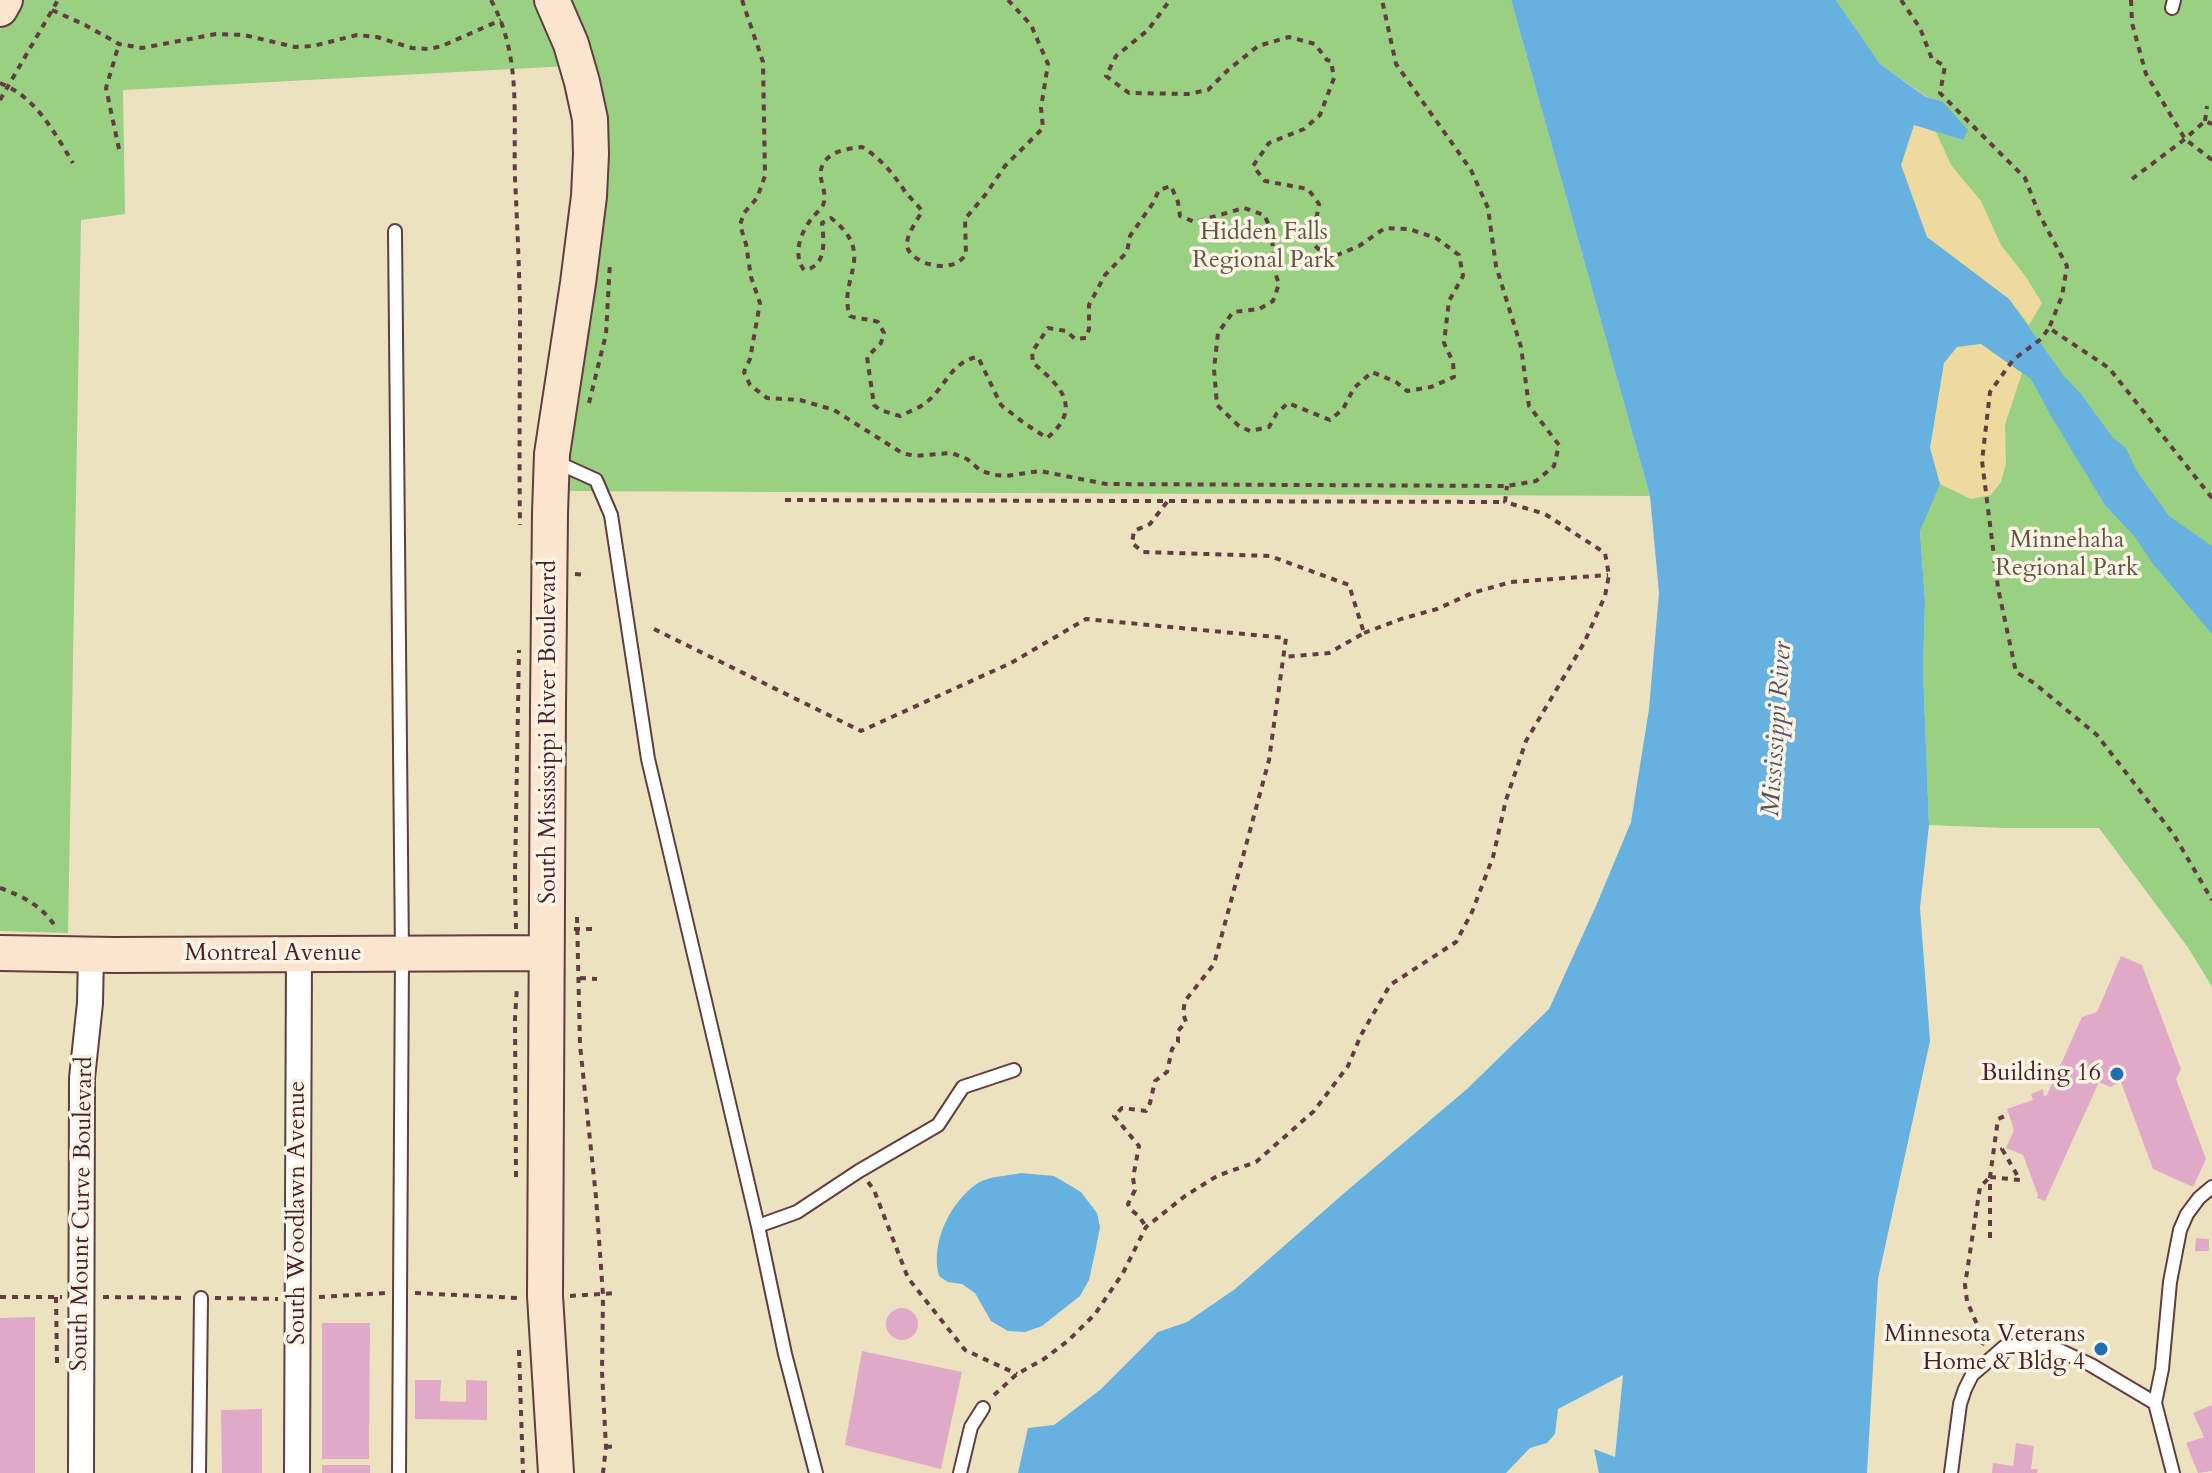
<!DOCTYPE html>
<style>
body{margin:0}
canvas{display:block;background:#ede2c0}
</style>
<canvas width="2212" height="1473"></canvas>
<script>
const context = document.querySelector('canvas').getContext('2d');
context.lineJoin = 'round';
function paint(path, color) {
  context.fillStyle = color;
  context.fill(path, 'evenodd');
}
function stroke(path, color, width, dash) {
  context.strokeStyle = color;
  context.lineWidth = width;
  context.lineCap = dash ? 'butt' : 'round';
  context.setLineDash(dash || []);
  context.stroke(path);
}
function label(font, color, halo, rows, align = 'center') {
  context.font = font + ' Cardo,serif';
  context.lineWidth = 7;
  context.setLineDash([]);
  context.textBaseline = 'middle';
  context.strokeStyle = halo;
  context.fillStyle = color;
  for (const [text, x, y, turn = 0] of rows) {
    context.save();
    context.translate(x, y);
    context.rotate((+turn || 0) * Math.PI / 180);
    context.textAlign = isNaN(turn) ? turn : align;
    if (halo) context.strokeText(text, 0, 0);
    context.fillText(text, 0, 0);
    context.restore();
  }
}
paint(new Path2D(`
 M17 0H540L568 66 123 90 125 214 81 220 68 933 0 931V30Z
 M569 0H1511L1650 496 567 491 572 415 592 295Z
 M1836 0H2212V987L2189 949 2099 828H2004L1929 825 1923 668 1925 602 1920 531 2009 299 1927 237 1901 165 1915 125 1963 140 1942 101 1927 97 1880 64Z`), '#99d082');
paint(new Path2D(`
 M1915 125 1936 132 1951 165 1981 201 2001 245 2026 277 2042 303 2029 325 2009 299 1927 237 1901 165Z
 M1981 344 2022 373 2005 425 2006 464 2001 482 1991 495 1971 499 1940 484 1930 448 1944 363 1957 347Z`), '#eeda9e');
paint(new Path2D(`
 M1511 0H1836L1880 64 1926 97 1942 101 1968 130 1963 140 1914 125 1901 165 1927 237 2009 299 2063 375 2081 394 2113 438 2126 448 2136 470 2169 516 2212 546V634L2153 564 2135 537 2105 505 2051 416 2031 379 1981 344 1957 347 1944 363 1930 448 1940 484 1920 531 1925 602 1923 668 1929 825 1920 908 1930 1041 1878 1279 1867 1473H1599L1594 1449 1615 1457 1623 1375 1558 1409 1555 1434 1547 1443 1530 1448 1506 1473H1018L1028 1428 1054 1425 1100 1390 1158 1332 1187 1322 1235 1289 1342 1195 1467 1089 1549 1009 1596 906 1631 822 1649 709 1659 593 1650 496Z
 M1021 1173 1054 1176 1081 1192 1097 1213 1100 1227 1096 1248 1089 1280 1080 1296 1042 1326 1025 1332 1008 1331 991 1321 975 1293 962 1284 948 1282 939 1276C930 1243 950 1202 978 1183 989 1176 1008 1176 1021 1173Z`), '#67b1e0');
paint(new Path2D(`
 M2121 956 2142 965 2181 1069 2176 1079 2206 1159 2193 1187 2153 1169 2121 1082 2110 1087 2099 1082 2045 1201 2037 1198 2038 1195 2023 1155 2006 1148 2014 1130 2007 1109 2033 1100 2031 1094 2043 1089 2044 1096 2047 1095 2082 1017 2097 1012Z
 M2196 1238 2209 1239V1251H2195Z
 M886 1324a16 16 0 1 1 32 0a16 16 0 1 1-32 0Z
 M35 1317V1473H0V1318Z
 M322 1323H370L369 1459H322Z
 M862 1351 962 1372 941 1469 845 1445Z
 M415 1380H441L440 1401 466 1402V1380L487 1381V1420L415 1419Z
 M2212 1405V1471L2198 1473 2186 1443 2204 1437 2193 1413Z
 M262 1409V1473H222L221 1410Z
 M2016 1443 2034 1446 2031 1469H2038L2037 1473H1992L1993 1463 2013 1466Z
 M322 1465H370V1473H322Z`), '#e1a9c8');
const lane = new Path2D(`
 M2172 8 2174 0
 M395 231 402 954 399 1473
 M554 461 596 480 611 515 648 759 758 1226 785 1354 816 1473
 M758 1226 797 1212 859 1171 938 1125 963 1087 1014 1070
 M199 1473 201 1298
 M960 1473 971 1427 983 1408
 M1951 1473 1960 1404 1965 1389 1972 1375 2004 1347 2023 1345 2059 1350 2091 1365 2155 1403
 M2173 1473 2155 1403 2162 1369 2170 1282 2180 1230 2187 1214 2199 1198 2212 1187`);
const street = new Path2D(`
 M81 1473 82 1078 90 1003 91 955
 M297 1473 299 953`);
const secondary = new Path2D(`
 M552 0 571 44 582 82 590 119 591 154 589 196 578 283 552 454 550 513 548 705 545 1296 556 1473
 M0 9 5 0
 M0 953 114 955 546 953`);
stroke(lane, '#623c41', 16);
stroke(street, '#623c41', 28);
stroke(secondary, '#623c41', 38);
stroke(new Path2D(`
 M491 0C522 57 513 116 515 178 517 221 519 263 520 306 520 379 519 452 520 525
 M742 0 763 62 765 176 757 198 744 213 740 225 746 244 751 277 760 303 750 359 744 372 750 385 767 398 800 400 834 410 902 453 915 456 952 453 967 459 981 471 995 475 1006 476 1040 471 1106 484 1507 486 1536 481 1554 466 1559 445 1529 406 1521 347 1496 266 1488 208 1471 170 1396 64 1382 0
 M1008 0 1031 25 1048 64 1041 108 1043 128 1005 166 986 194 965 219 966 255C961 260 957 264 950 265 937 269 910 261 907 246 906 235 917 221 922 211 916 203 909 197 904 190 892 172 880 158 862 147 848 149 831 150 823 164 816 177 827 189 824 202 823 208 817 212 813 217 801 231 792 254 804 270 827 267 824 241 822 223L831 218C878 255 837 278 850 316 860 320 868 318 878 322L884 333 881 343 867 357 874 405 880 410 900 416C908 412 917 409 924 404 944 391 950 361 978 357L1001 405 1024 423 1047 438C1083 408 1061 386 1033 363L1032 352 1048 328 1066 331 1075 339 1086 338 1089 329V305L1105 275 1127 252 1130 236 1153 203 1159 190 1171 186 1178 202 1180 216 1195 222 1244 208 1264 215 1273 233 1272 264 1279 284 1273 301 1259 309 1233 312 1218 333 1214 369 1217 405 1239 426 1250 431 1269 427 1277 413 1288 403 1330 420 1343 409 1354 388 1372 372 1396 382 1407 391 1431 387 1454 377 1453 362 1444 343 1449 301 1463 276 1459 255 1436 238 1409 229 1385 228 1359 246 1335 256 1322 252 1312 243 1319 204 1308 189 1265 181 1253 166 1269 143 1304 129 1320 115 1334 78 1331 61 1327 60 1315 44 1289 37 1258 46 1228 70 1208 90 1188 94 1129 93 1106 76 1116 56 1148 30 1170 0
 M1901 0 1920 28 1932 59 1945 66 1940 93 2025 178 2039 214 2067 266 2062 296 2049 328
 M2131 0 2132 23 2146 74 2185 139 2212 160
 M52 10 85 25 119 44 142 48 216 34 244 35 295 47 313 46 357 35 377 37 412 48 429 49 442 46 501 20
 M0 83C36 97 54 132 73 163
 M0 100 58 0
 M2205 121 2207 106
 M119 149 106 88 119 44
 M2132 179 2185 139 2205 121 2212 124
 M589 403 606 334 610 262
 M2212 498 2109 368 2049 328 2041 339 2013 360 1990 392 1982 461 1998 588 2016 672 2034 683 2097 735 2174 835 2212 900
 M785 500 1505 502
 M1167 502 1150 524 1134 531 1132 543 1143 552 1270 556 1349 585 1364 633 1329 653 1284 657
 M575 574 587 575
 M654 629 861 731 1011 663 1086 619 1286 638 1269 760 1214 964 1185 1001 1183 1013 1186 1022 1178 1031V1042L1172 1049 1167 1072 1155 1081 1150 1103 1146 1111 1122 1108 1114 1116 1139 1146 1133 1178 1135 1190 1128 1204 1131 1210 1139 1216 1146 1227
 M1364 633 1401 619 1437 609 1472 593 1511 582 1608 575
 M0 888C23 896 42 906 55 926
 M577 917 580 1045 596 1197 603 1295 602 1372 606 1447 603 1473
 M516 929 515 875 519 650
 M574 929H595
 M580 978 597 979
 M516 1177 515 1019 517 986
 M1990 1177 2020 1180 2002 1149 2006 1148
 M868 1182 874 1190 908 1278 965 1350 1017 1374
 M1990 1238V1177L1998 1119 2009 1114
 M415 1293 518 1298
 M570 1296 616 1293
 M0 1297H62
 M56 1297 57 1363
 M103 1297 186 1298
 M319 1297 386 1293
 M215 1298 278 1299
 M1982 1345 1984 1341 1967 1301 1965 1285 1980 1187 1990 1177
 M519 1350 523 1473
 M994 1395 1017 1374 1044 1359 1069 1340 1095 1314 1123 1273 1146 1227 1185 1196 1217 1176 1256 1162 1314 1111 1348 1066 1361 1035 1390 985 1456 942 1472 912 1493 857 1506 800 1526 741 1584 643 1605 596 1609 575 1605 553 1545 514 1505 502 1507 486
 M606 1447 617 1446`), '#623c41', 4, [6, 6]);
stroke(lane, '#fff', 12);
stroke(street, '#fff', 24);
stroke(secondary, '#fbe5cf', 34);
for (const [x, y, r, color] of [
 [2117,1074,8,"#1f6fb2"],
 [2101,1349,8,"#1f6fb2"]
]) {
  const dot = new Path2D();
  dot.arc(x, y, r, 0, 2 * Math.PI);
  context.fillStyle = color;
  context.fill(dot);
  stroke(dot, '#fcf5e5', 3);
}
label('24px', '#625445', '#fcf5e5', [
 ["Hidden Falls",1264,233],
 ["Regional Park",1264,261],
 ["Minnehaha",2067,541],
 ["Regional Park",2067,569]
]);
label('24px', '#4a1f2b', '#fcf5e5', [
 ["South Mississippi River Boulevard",549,732,-90],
 ["Montreal Avenue",273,954],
 ["South Woodlawn Avenue",298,1213,-90],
 ["South Mount Curve Boulevard",83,1214,-89]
]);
label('24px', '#4a1f2b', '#fcf5e5', [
 ["Building 16",2101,1074],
 ["Minnesota Veterans",2085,1335],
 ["Home & Bldg 4",2085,1363]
], 'right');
label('italic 26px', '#54526a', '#fcf5e5', [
 ["Mississippi River",1778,729,-86]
]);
</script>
